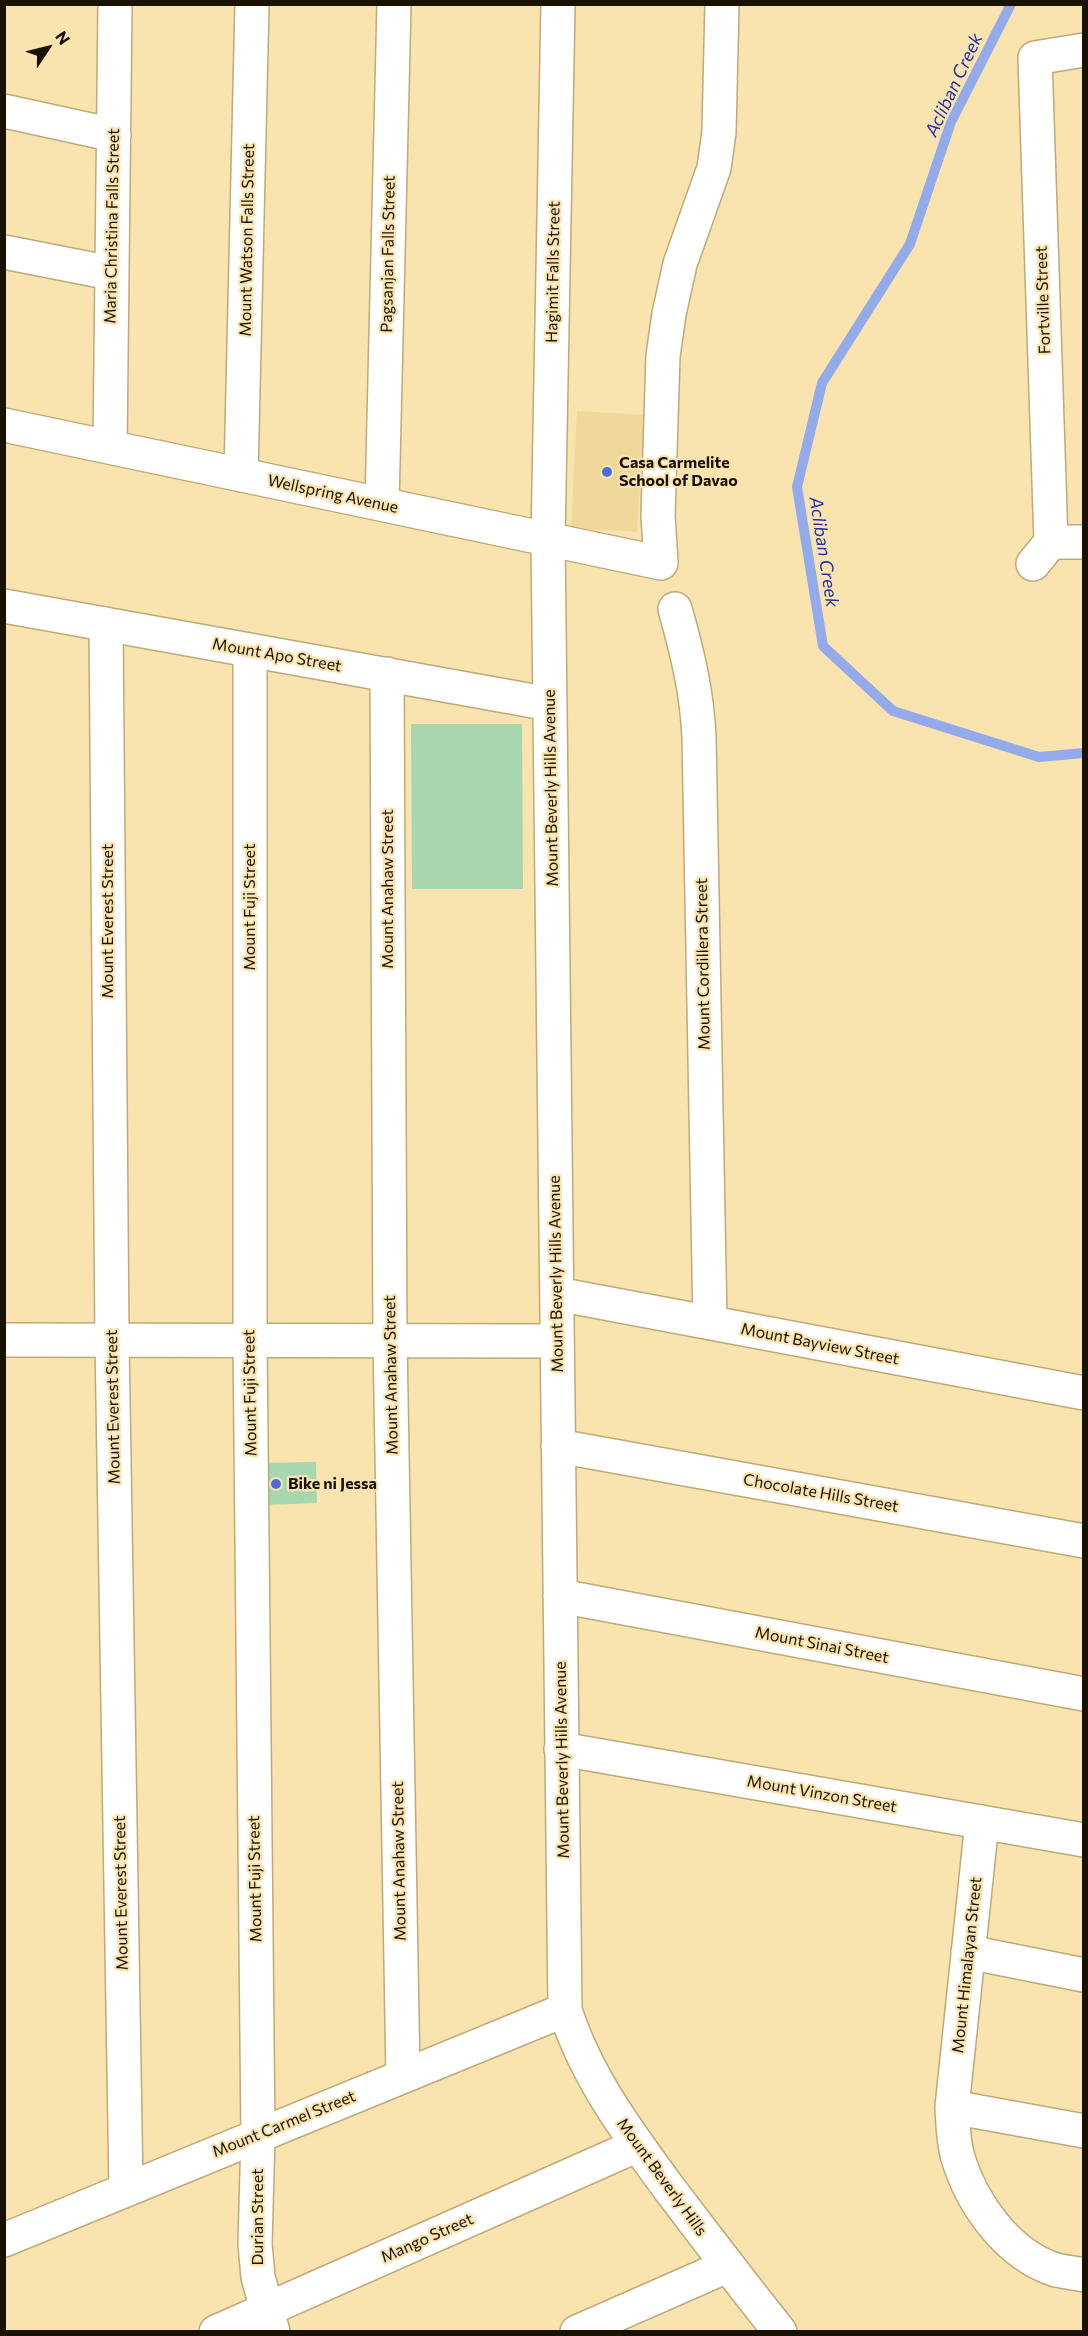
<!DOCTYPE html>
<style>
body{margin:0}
#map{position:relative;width:1088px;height:2336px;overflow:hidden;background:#f9e4af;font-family:Commissioner,sans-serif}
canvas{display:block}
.frame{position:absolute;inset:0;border:6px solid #191101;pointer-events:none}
.north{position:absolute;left:18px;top:18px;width:60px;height:60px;-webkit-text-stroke:4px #f9e4af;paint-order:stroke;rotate:55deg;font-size:16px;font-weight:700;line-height:24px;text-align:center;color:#191101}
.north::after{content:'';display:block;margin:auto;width:21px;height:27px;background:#191101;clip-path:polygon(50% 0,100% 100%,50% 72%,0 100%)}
</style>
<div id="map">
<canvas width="1088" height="2336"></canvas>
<div class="frame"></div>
<div class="north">N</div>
</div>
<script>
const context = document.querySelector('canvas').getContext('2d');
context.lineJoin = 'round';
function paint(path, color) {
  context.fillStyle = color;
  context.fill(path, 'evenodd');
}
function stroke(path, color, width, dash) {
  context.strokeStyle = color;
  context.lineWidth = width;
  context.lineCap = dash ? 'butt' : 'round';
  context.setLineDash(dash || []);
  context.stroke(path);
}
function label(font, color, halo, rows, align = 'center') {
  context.font = font + ' Commissioner,sans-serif';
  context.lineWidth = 4.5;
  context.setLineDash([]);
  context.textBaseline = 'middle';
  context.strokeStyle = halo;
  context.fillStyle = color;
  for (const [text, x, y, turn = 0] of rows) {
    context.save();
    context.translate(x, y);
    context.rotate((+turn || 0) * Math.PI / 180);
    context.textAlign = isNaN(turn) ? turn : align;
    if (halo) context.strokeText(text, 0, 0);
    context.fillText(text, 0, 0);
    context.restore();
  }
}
paint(new Path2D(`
 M577 411 644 415 637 532 571 528Z`), '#f0d89b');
stroke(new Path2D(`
 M1011 4 951 122 910 244 822 383 797 487 823 646 893 711 1039 757 1084 753`), '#93aaeb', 10);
paint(new Path2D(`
 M411 724H522L523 889H412Z
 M316 1462 317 1503 264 1505 262 1463Z`), '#a8d6af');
const minor = new Path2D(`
 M558 4 548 539 565 2010C586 2076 627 2131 668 2187 705 2236 742 2284 780 2332
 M4 111 114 135
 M4 252 111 273
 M4 425 661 563 658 515 663 356 669 314 680 264 714 168 719 132 722 4
 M110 447 115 4
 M241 475 252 4
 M382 504 394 4
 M1051 542 1035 58 1084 50
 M1033 564 1051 542H1084
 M4 606 550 704
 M675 609C687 651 697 692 699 737L710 1323
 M106 624 112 1340 126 2189
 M250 650V1340L258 2136 255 2244 258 2277 273 2332
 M387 674 390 1340 403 2075
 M557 1294 1084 1393
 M4 1340 557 1341
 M558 1446 1084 1541
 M560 1596 1084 1694
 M561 1749 1084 1840
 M982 1822 952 2107C953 2124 953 2141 958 2158 972 2204 1008 2255 1056 2270 1065 2272 1075 2273 1084 2275
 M968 1952 1084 1975
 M952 2107 1084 2131
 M4 2240 565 2010
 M216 2332 638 2145
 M577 2332 727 2266`);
stroke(minor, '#beaa77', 36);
stroke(minor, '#fff', 33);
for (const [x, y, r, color] of [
 [607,472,6,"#4c6bdf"],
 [276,1484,6,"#4c6bdf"]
]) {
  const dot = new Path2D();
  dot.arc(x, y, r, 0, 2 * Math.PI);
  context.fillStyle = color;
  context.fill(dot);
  stroke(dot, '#f9e4af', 2);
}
label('16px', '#191101', '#f9e4af', [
 ["Maria Christina Falls Street",112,226,-89],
 ["Mount Watson Falls Street",247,240,-89],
 ["Pagsanjan Falls Street",388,254,-89],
 ["Hagimit Falls Street",553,272,-89],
 ["Fortville Street",1043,300,-92],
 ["Wellspring Avenue",333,494,12],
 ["Mount Apo Street",277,655,10],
 ["Mount Beverly Hills Avenue",551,788,-91],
 ["Mount Anahaw Street",388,889,-90],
 ["Mount Fuji Street",250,907,-90],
 ["Mount Everest Street",108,921,-90],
 ["Mount Cordillera Street",703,964,-91],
 ["Mount Beverly Hills Avenue",556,1274,-91],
 ["Mount Bayview Street",820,1344,11],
 ["Mount Anahaw Street",391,1375,-91],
 ["Mount Fuji Street",250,1393,-91],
 ["Mount Everest Street",113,1407,-91],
 ["Chocolate Hills Street",821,1493,10],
 ["Mount Sinai Street",822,1645,11],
 ["Mount Beverly Hills Avenue",562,1760,-91],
 ["Mount Vinzon Street",822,1794,10],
 ["Mount Anahaw Street",399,1861,-91],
 ["Mount Fuji Street",255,1879,-91],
 ["Mount Everest Street",121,1893,-91],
 ["Mount Himalayan Street",967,1965,-84],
 ["Mount Carmel Street",284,2124,-22],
 ["Mount Beverly Hills",662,2177,54],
 ["Durian Street",258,2217,-90],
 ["Mango Street",427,2238,-24]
]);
label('bold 16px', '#191101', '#f9e4af', [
 ["Casa Carmelite",619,463],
 ["School of Davao",619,481],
 ["Bike ni Jessa",288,1484]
], 'left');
label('italic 18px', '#2130ab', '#f9e4af', [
 ["Acliban Creek",954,85,-65],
 ["Acliban Creek",824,552,81]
]);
</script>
